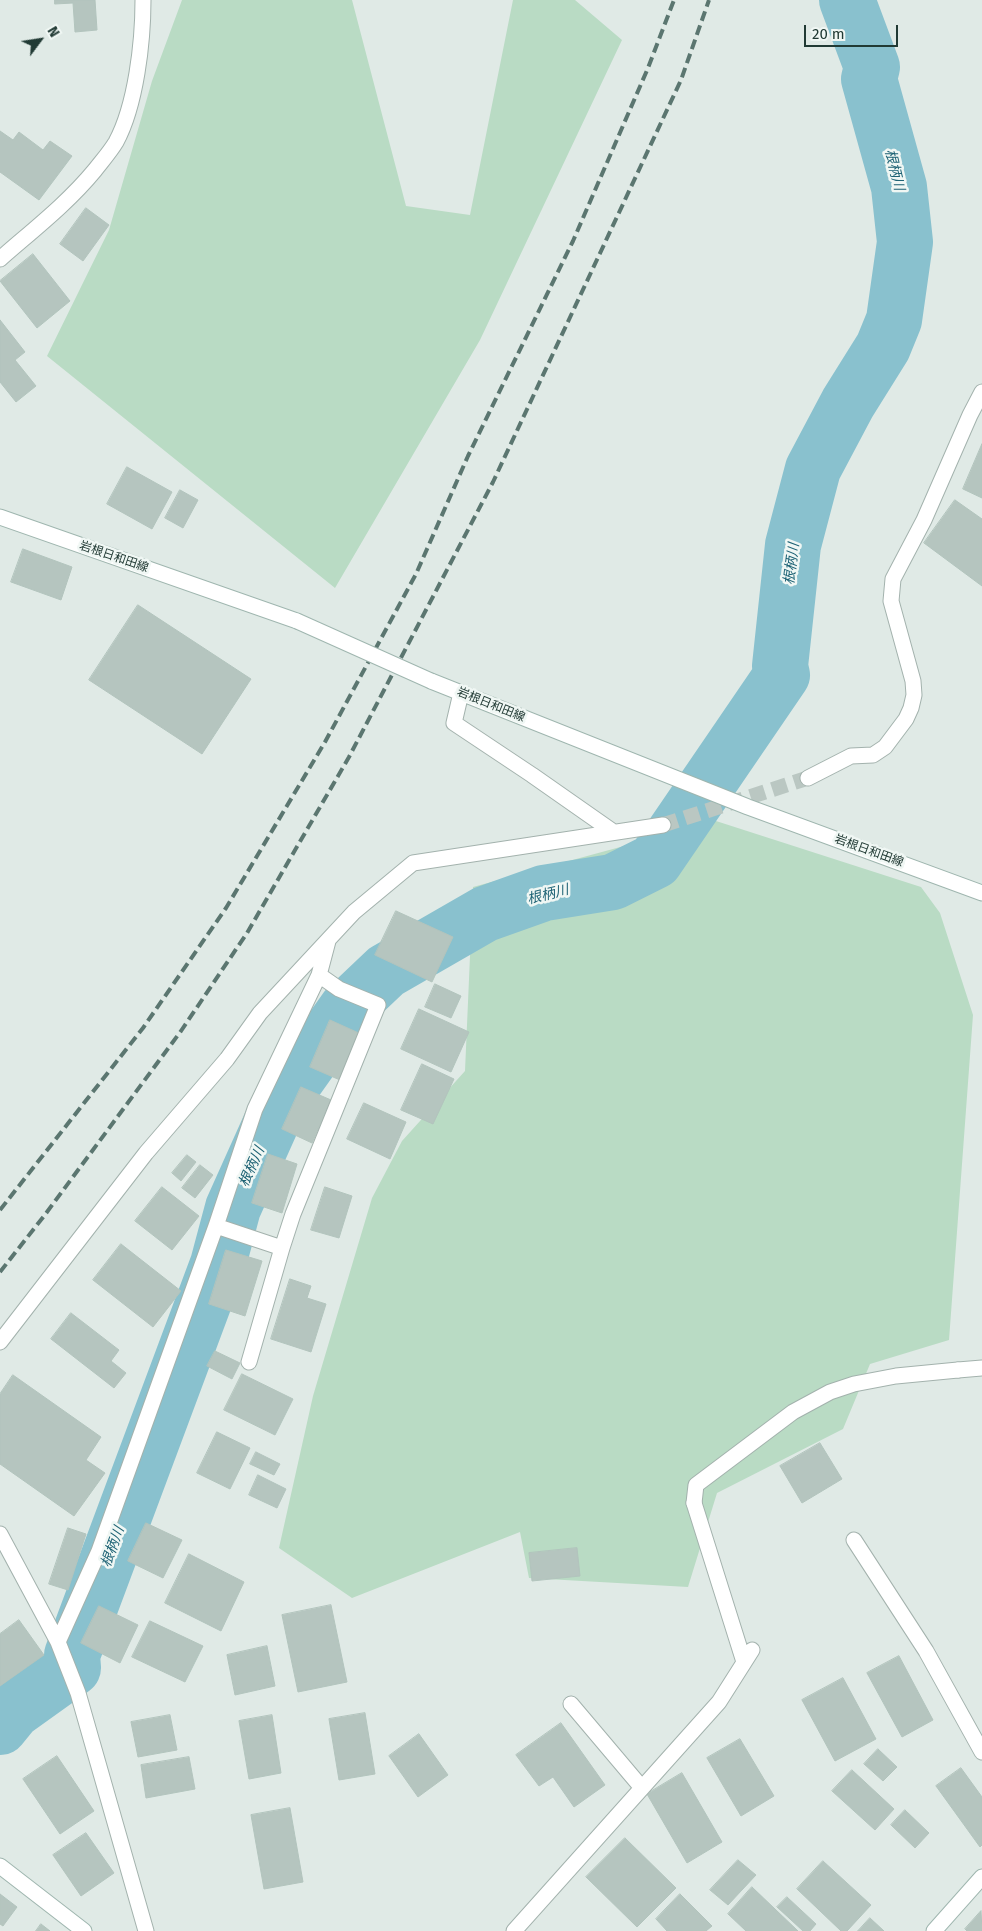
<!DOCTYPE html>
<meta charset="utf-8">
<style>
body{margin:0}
#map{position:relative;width:982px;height:1931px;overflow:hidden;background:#e0eae6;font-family:"Fira Sans",sans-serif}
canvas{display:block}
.north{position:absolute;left:15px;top:15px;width:50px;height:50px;-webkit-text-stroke:4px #f0f7f4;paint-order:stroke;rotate:59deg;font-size:14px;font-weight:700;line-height:20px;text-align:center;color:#213a34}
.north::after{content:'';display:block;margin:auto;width:18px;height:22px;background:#213a34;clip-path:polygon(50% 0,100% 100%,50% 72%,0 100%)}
.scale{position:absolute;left:804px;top:25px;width:94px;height:22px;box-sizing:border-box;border:2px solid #213a34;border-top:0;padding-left:6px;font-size:15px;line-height:18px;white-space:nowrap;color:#213a34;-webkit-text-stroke:4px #f0f7f4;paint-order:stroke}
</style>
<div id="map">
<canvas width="982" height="1931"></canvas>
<div class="north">N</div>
<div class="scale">20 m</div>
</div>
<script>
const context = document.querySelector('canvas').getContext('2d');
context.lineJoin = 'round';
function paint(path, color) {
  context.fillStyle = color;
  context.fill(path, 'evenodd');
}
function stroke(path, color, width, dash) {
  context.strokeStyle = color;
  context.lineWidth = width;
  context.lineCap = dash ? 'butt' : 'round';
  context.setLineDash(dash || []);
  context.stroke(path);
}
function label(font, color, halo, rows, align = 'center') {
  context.font = font + ' "Fira Sans","Noto Sans JP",sans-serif';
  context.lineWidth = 5;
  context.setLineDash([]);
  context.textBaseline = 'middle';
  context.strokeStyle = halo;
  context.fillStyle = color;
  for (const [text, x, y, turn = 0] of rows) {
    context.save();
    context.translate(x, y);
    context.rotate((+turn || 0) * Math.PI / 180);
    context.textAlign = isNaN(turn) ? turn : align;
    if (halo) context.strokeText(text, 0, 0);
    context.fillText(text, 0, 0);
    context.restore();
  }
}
paint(new Path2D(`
 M182 0H352L406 206 470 215 513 0H575L622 40 480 340 335 588 47 356 109 230 152 81Z
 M716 821 921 887 940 913 973 1015 949 1340 870 1364 843 1429 717 1493 688 1587 529 1578 520 1532 352 1598 279 1548 313 1396 372 1198 402 1141 465 1071 473 887Z`), '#b9dbc4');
stroke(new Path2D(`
 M0 1727 13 1711 73 1668 72 1655 218 1264 233 1208 281 1101 347 1008 386 971 485 914 544 893 613 882 655 861 782 675 780 666 793 545 813 469 848 403 883 347 894 320 905 242 899 187 869 79 872 67 847 0`), '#89c1ce', 56);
const building = new Path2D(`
 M55 0H95L97 30 75 32 73 3 55 4Z
 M0 131 13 140 19 132 43 150 50 141 72 156 39 200 0 172Z
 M86 208 109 225 83 261 60 244Z
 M33 254 70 301 37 328 0 281Z
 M0 320 25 352 15 360 36 386 16 402 0 382Z
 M982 444V498L963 489Z
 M127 467 172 492 152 529 107 504Z
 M180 490 198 500 183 528 165 518Z
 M955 500 982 519V586L924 543Z
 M23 549 72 567 61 600 11 582Z
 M138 605 251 679 202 754 89 680Z
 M396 911 453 937 432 982 375 955Z
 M435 984 461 996 451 1018 425 1007Z
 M419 1009 469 1032 451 1072 401 1049Z
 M330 1020 361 1034 340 1080 310 1067Z
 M422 1064 454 1079 433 1124 401 1110Z
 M301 1087 331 1100 312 1143 282 1129Z
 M364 1103 406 1122 390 1159 347 1139Z
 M268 1154 297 1164 282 1213 252 1203Z
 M187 1155 196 1162 181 1181 172 1173Z
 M200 1165 213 1175 195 1198 182 1188Z
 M162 1187 199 1216 172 1250 135 1221Z
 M325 1187 352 1196 339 1238 311 1230Z
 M121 1244 181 1291 153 1327 93 1280Z
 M226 1250 262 1261 245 1316 209 1304Z
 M290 1279 311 1286 307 1298 326 1304 311 1352 271 1339Z
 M71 1313 119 1350 111 1361 126 1373 114 1388 51 1339Z
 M215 1351 240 1363 232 1379 207 1366Z
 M242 1374 293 1399 275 1435 224 1410Z
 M13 1375 101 1437 86 1460 105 1473 74 1516 0 1464V1394Z
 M217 1432 250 1448 230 1489 197 1473Z
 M820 1443 842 1479 802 1503 780 1466Z
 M256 1452 280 1464 274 1475 250 1464Z
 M258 1475 286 1489 277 1508 249 1495Z
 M146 1523 182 1540 163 1578 128 1561Z
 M68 1528 86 1534 68 1590 49 1584Z
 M577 1548 580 1576 532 1581 529 1553Z
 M189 1554 244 1582 221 1631 165 1603Z
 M331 1605 347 1682 298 1692 282 1615Z
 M99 1606 138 1625 120 1663 81 1643Z
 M19 1620 44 1655 0 1686V1634Z
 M150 1621 203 1646 185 1682 132 1657Z
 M267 1646 275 1686 235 1695 227 1655Z
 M899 1656 933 1720 902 1737 867 1673Z
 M843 1678 876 1739 835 1761 802 1700Z
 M365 1713 375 1774 339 1780 329 1719Z
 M170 1715 177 1750 138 1757 131 1722Z
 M272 1715 281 1773 249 1779 239 1721Z
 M561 1723 605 1785 574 1807 553 1777 539 1786 516 1755Z
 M419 1734 448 1775 418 1797 389 1756Z
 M740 1739 774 1796 741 1816 707 1758Z
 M878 1749 897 1767 883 1781 864 1764Z
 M57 1756 94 1811 60 1834 23 1779Z
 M189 1757 195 1789 146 1798 141 1765Z
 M961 1768 982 1797V1845L980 1847 936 1786Z
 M852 1770 894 1809 875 1830 832 1791Z
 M682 1773 722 1842 687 1863 647 1794Z
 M290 1808 303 1882 264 1889 251 1815Z
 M905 1810 929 1833 915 1848 891 1825Z
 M86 1833 114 1873 81 1896 53 1855Z
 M625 1838 676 1888 637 1927 586 1877Z
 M738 1860 756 1875 728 1905 710 1890Z
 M823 1861 871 1905 847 1931H841L797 1889Z
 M752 1887 798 1931H746L728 1914Z
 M0 1894 17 1907 3 1926 0 1924Z
 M680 1894 712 1926 706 1931H667L656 1919Z
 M787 1897 816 1924 810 1931H803L777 1907Z
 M981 1911 982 1931H967L965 1929Z
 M870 1918 884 1931H858Z
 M41 1924 50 1931H36Z`);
paint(building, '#b5c5bf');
stroke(building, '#b2c4bd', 1);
stroke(new Path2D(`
 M663 825 808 778`), '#bac7c2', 15, [15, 8]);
const service = new Path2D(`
 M694 1503 696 1485 793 1412 830 1392 854 1384 896 1376 958 1370`);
const minor = new Path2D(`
 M0 259C33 230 67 204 95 170 102 161 110 152 116 142 136 105 143 42 143 0
 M461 693 454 723 532 775 612 831
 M808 778 851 756 873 755 885 747 906 719 911 708 914 695 913 681 891 601 893 579 924 520 970 415 982 392
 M216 1226 282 1248
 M0 1342 146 1153 227 1059 260 1013 354 912 413 863 663 825
 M249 1362 282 1248 293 1214 378 1005 339 989 319 975
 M958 1370 982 1368
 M694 1503 744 1662
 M0 1534 58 1642 78 1693 146 1931
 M854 1540 926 1651 982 1752
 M58 1642 99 1551 216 1226 255 1109 319 975 328 941
 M571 1704 642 1788
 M514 1931 719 1702 752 1650`);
const secondary = new Path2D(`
 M0 517 297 621
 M431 681 748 807 982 893
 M0 1866 84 1931
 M934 1931 982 1877`);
stroke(service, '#a3b2ad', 17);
stroke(minor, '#a3b2ad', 17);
stroke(secondary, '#9fb6af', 17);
stroke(service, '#fff', 15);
stroke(minor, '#fff', 15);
stroke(secondary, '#fff', 15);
stroke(new Path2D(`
 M0 1210 143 1028 226 908 325 742 416 574 468 456 573 241 648 68 674 0
 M0 1272 44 1216 181 1031 247 933 349 757 493 482 681 80 709 0`), '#5b7670', 4, [10, 5]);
const secondaryBridge = new Path2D(`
 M297 621 431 681`);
stroke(secondaryBridge, '#9fb6af', 17, []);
stroke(secondaryBridge, '#fff', 15);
label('12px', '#213a34', '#f0f7f4', [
 ["岩根日和田線",114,557,19],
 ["岩根日和田線",491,705,22],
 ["岩根日和田線",869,851,20]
]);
label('italic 14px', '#1d6274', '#f0f7f4', [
 ["根柄川",894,170,76],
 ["根柄川",792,564,-83],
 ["根柄川",548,895,-14],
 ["根柄川",252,1167,-66],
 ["根柄川",113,1547,-70]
]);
</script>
